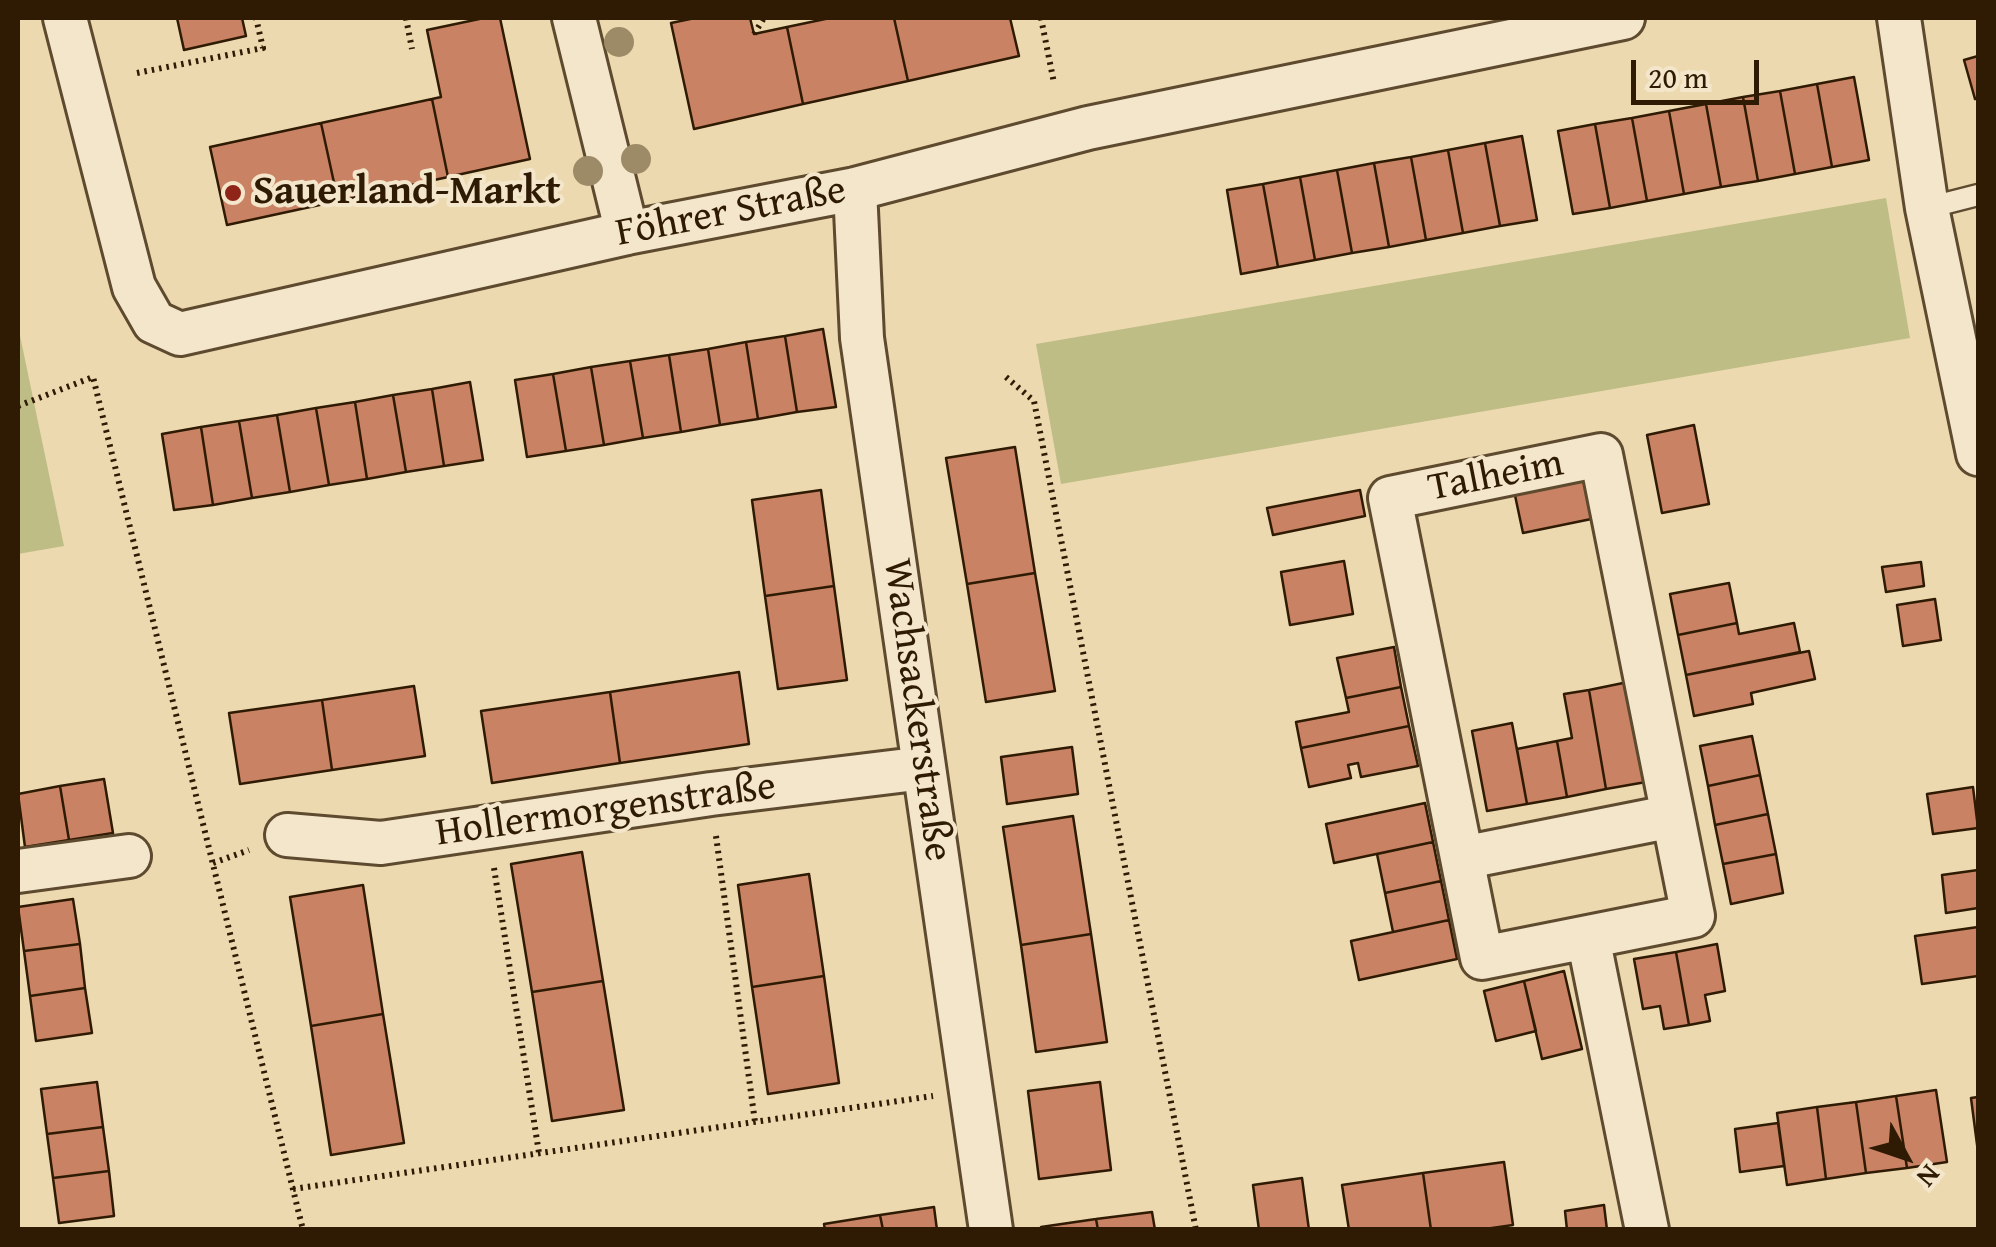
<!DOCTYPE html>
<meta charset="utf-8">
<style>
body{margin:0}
#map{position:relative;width:1996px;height:1247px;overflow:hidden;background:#edd9af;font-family:"Gentium Book Plus",serif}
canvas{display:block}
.frame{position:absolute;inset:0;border:20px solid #2f1b03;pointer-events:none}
.north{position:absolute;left:1856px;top:1107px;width:100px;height:100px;-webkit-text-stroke:8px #f3e6cb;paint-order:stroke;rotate:130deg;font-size:28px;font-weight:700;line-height:40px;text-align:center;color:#2f1b03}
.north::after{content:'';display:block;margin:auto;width:35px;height:45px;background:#2f1b03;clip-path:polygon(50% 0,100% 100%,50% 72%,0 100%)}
.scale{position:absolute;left:1631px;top:60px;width:128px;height:45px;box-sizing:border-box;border:5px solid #2f1b03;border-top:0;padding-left:12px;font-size:30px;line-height:35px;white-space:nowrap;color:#2f1b03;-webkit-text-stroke:8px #f3e6cb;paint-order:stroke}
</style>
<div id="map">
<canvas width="1996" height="1247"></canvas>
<div class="frame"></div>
<div class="north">N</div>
<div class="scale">20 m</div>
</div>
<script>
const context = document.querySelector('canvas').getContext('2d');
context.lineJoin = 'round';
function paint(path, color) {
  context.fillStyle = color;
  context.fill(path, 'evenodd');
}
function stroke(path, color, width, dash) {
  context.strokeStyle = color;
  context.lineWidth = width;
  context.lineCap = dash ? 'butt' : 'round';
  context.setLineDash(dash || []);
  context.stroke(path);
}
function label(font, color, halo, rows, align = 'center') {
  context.font = font + ' "Gentium Book Plus",serif';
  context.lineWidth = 8;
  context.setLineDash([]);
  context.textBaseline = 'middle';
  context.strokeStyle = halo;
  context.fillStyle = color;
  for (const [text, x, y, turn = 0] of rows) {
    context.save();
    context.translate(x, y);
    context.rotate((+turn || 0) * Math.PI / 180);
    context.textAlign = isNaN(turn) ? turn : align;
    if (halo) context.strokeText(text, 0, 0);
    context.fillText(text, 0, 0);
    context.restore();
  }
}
paint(new Path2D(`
 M1886 198 1910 338 1061 484 1036 344Z
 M18 326 64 546 18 554Z`), '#bfbd86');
const building = new Path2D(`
 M177 18H242L246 36 184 50Z
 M484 18H500L530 159 448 177 432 99 441 97 427 30Z
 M695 18H750L754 34 787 27 803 104 694 129 671 23Z
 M830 18H894L908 81 803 104 787 27Z
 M894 18H1010L1019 56 908 81Z
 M1978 56V98L1975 99 1964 60Z
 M1854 77 1869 160 1832 167 1817 84Z
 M1817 84 1832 167 1795 174 1780 91Z
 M1780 91 1795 174 1758 181 1743 97Z
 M1743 97 1758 181 1721 187 1706 104Z
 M432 99 448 177 338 201 321 123Z
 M1706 104 1721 187 1684 194 1669 111Z
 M1669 111 1684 194 1647 201 1632 118Z
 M1632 118 1647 201 1610 208 1595 124Z
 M321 123 338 201 227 225 210 147Z
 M1595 124 1610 208 1573 214 1558 131Z
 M1522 136 1537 220 1500 226 1485 143Z
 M1485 143 1500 226 1463 233 1448 150Z
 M1448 150 1463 233 1426 240 1411 157Z
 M1411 157 1426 240 1389 247 1374 163Z
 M1374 163 1389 247 1352 253 1337 170Z
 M1337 170 1352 253 1315 260 1300 177Z
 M1300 177 1315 260 1278 267 1263 184Z
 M1263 184 1278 267 1241 274 1227 190Z
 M823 329 836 407 797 412 785 336Z
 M785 336 797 412 758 419 746 342Z
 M746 342 758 419 720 425 708 349Z
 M708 349 720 425 681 432 669 355Z
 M669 355 681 432 643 438 630 361Z
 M630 361 643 438 604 445 591 367Z
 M591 367 604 445 566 451 553 374Z
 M553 374 566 451 527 457 515 380Z
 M470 382 483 460 444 466 432 389Z
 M432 389 444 466 406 472 393 395Z
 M393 395 406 472 367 479 355 402Z
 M355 402 367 479 329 485 316 408Z
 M316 408 329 485 290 492 277 415Z
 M277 415 290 492 252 498 239 421Z
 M239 421 252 498 213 505 201 427Z
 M1694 425 1709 504 1662 513 1647 435Z
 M201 427 213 505 174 510 162 434Z
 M1015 447 1035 573 967 584 946 458Z
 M1597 469 1606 516 1523 533 1513 486Z
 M821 490 834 586 765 596 752 500Z
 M1360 490 1365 516 1273 535 1267 508Z
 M1344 561 1353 614 1290 625 1281 572Z
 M1921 562 1924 586 1886 592 1882 567Z
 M1035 573 1055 691 986 702 967 584Z
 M1729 583 1737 623 1678 635 1670 594Z
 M834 586 847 680 778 689 765 596Z
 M1935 599 1941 640 1903 646 1897 605Z
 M1737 623 1739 634 1794 623 1800 652 1686 675 1678 635Z
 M1394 647 1401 687 1346 698 1337 658Z
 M1809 651 1815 679 1751 693 1753 704 1694 716 1686 675Z
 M739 672 749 744 620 763 610 692Z
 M1628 682 1646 782 1606 789 1589 690Z
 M414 686 425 756 332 770 322 700Z
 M1401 687 1409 726 1301 748 1296 722 1349 712 1346 698Z
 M1589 690 1606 789 1567 797 1557 741 1572 738 1564 694Z
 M610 692 620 763 492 783 481 711Z
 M322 700 332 770 240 784 229 713Z
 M1512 723 1527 804 1487 811 1472 731Z
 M1409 726 1418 766 1361 777 1358 763 1348 765 1351 778 1309 787 1301 748Z
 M1752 736 1760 775 1708 786 1700 746Z
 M1557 741 1567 797 1527 804 1517 749Z
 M1072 747 1078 794 1007 804 1001 757Z
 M1760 775 1768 814 1715 825 1708 786Z
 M104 779 113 833 69 840 60 786Z
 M60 786 69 840 25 847 18 794Z
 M1973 787 1978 828 1933 834 1927 794Z
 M1425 803 1433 842 1334 863 1326 824Z
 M1768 814 1776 854 1723 864 1715 825Z
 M1073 816 1091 934 1021 945 1003 827Z
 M1433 842 1441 881 1385 893 1377 854Z
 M582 852 603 981 532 992 511 864Z
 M1776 854 1783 893 1731 904 1723 864Z
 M1978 870V908L1946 913 1942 875Z
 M809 874 824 976 752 987 738 885Z
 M1441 881 1449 920 1393 932 1385 893Z
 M363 885 383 1014 311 1026 290 897Z
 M73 899 80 944 24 951 18 907Z
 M1449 920 1457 959 1359 980 1351 941Z
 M1978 927V976L1922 984 1915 936Z
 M1091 934 1107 1042 1036 1052 1021 945Z
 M80 944 85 988 30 996 24 951Z
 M1717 944 1725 991 1705 995 1710 1021 1689 1025 1676 952Z
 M1676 952 1689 1025 1664 1029 1660 1006 1643 1009 1634 959Z
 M1564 971 1582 1049 1542 1059 1524 981Z
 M824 976 839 1083 768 1094 752 987Z
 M603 981 624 1110 552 1121 532 992Z
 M1524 981 1536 1031 1496 1041 1484 991Z
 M85 988 92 1033 36 1041 30 996Z
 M383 1014 404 1143 331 1155 311 1026Z
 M97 1082 103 1127 47 1134 41 1089Z
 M1100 1082 1111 1170 1039 1179 1028 1091Z
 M1936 1090 1947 1162 1907 1168 1896 1096Z
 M1896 1096 1907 1168 1866 1173 1856 1102Z
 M1978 1097V1152L1971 1098Z
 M1856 1102 1866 1173 1826 1179 1817 1107Z
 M1817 1107 1826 1179 1787 1185 1777 1113Z
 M1778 1123 1784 1166 1740 1172 1735 1129Z
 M103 1127 109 1171 53 1178 47 1134Z
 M1504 1162 1513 1225 1478 1230H1431L1423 1173Z
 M109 1171 114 1216 59 1223 53 1178Z
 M1423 1173 1431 1230H1349L1342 1185Z
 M1302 1178 1309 1230H1259L1253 1185Z
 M1604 1205 1607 1230H1567L1565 1211Z
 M934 1207 937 1230H883L880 1215Z
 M1152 1212 1155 1230H1098L1096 1219Z
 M880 1215 883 1230H825L824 1224Z
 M1096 1219 1098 1230H1041V1227Z`);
paint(building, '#c98364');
stroke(building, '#2f1b03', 2.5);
const lane = new Path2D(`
 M1927 208 1978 195`);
const street = new Path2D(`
 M65 18 134 287 154 322 180 334 627 233 855 189 1088 128 1623 18
 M574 18 627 233
 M1899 18 1927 208 1978 454
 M855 189 862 338 991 1230
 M1673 816 1693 916 1482 958 1462 858Z
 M287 835 381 843 711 794 924 768
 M1462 858 1390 498 1601 455 1673 816
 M18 871 129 856
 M1588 937 1647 1230`);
stroke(lane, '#5e4a2e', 25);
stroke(street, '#5e4a2e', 48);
stroke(new Path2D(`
 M406 18 412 49
 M1041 18 1054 83
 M754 34 764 18
 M137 73 263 48 256 18
 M1006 377 1034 401 1196 1230
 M18 406 93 377 303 1230
 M716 836 755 1122
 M213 863 249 850
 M494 868 539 1153
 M293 1189 933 1096`), '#2f1b03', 6, [2.5, 5]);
stroke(lane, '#f3e6cb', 20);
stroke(street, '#f3e6cb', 42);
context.fillStyle = '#9c8b66';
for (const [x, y] of [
 [619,42],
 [636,159],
 [588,171]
]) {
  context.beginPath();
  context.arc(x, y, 15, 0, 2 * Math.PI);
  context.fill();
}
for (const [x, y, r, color] of [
 [233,193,10,"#8f2418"]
]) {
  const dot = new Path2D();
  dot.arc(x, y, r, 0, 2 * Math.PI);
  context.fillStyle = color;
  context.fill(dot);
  stroke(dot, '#f3e6cb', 4);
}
label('bold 40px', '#2f1b03', '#f3e6cb', [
 ["Sauerland-Markt",253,193]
], 'left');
label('40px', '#2f1b03', '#f3e6cb', [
 ["Föhrer Straße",731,213,-11],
 ["Talheim",1496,477,-11],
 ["Wachsackerstraße",916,710,82],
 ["Hollermorgenstraße",606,811,-8]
]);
</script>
